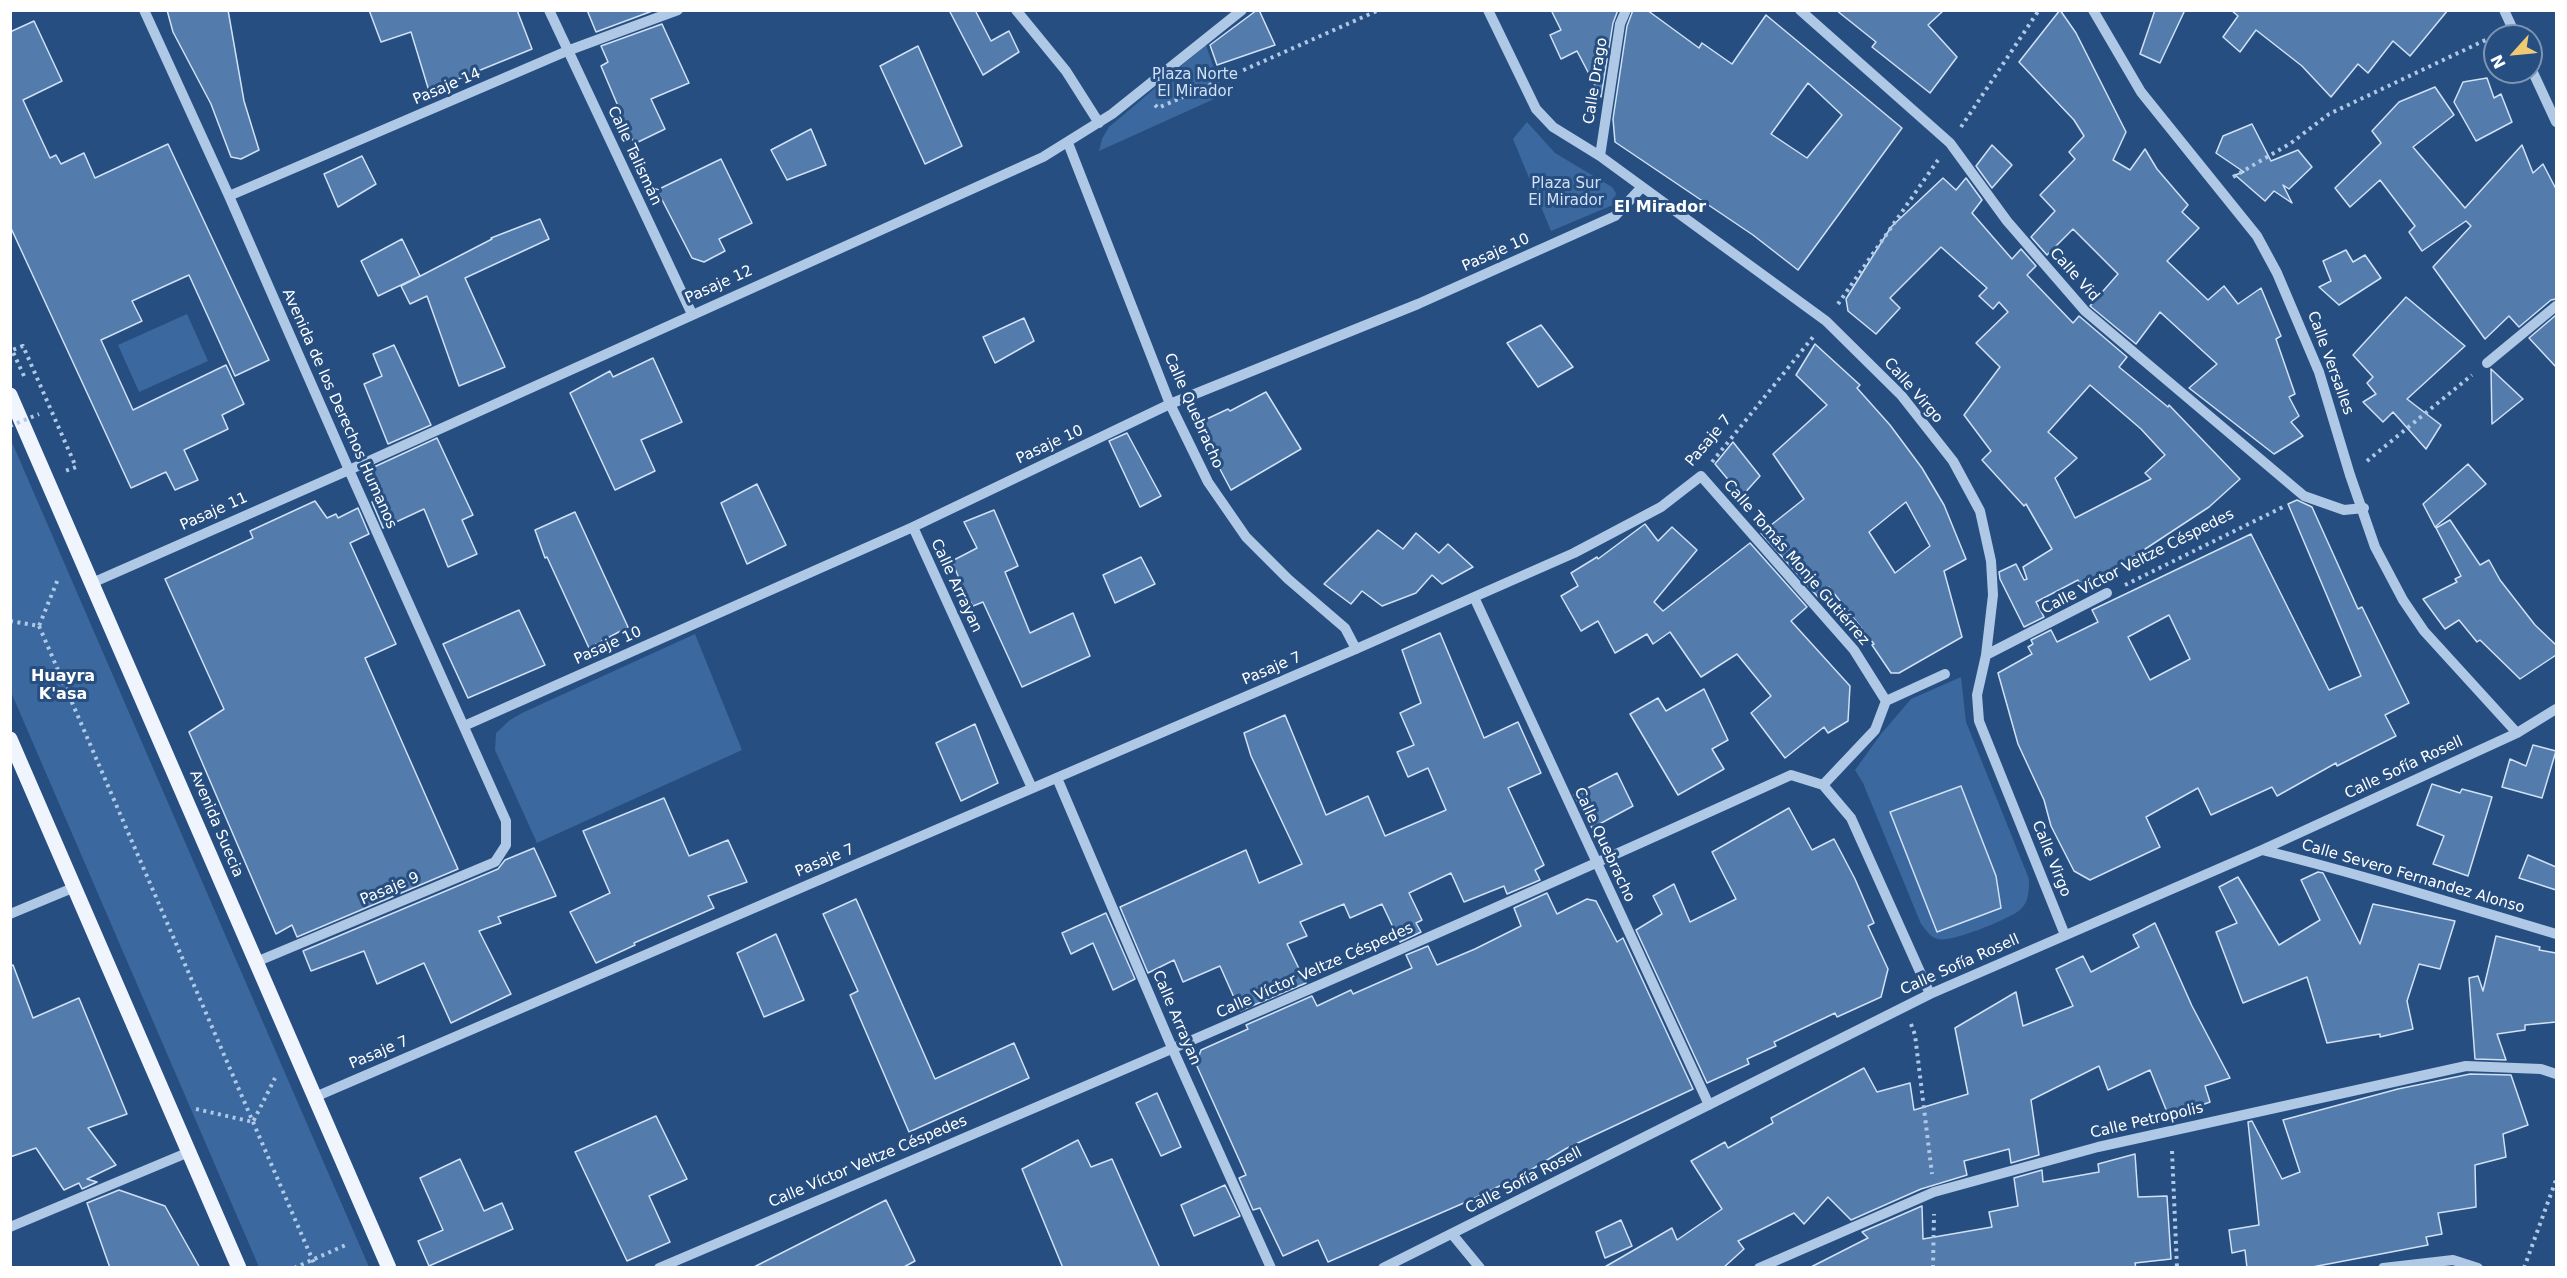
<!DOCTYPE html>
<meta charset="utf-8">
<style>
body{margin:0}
#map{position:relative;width:2567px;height:1278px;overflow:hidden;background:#264e80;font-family:"DejaVu Sans",sans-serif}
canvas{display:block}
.frame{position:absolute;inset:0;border:12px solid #fff;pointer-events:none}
.north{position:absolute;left:2483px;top:24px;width:60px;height:60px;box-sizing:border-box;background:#264e80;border:2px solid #7d95b3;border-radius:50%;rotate:243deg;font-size:16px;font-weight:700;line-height:24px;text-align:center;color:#fff}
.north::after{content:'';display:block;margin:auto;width:21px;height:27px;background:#efca73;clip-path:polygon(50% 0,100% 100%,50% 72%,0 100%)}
</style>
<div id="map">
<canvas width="2567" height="1278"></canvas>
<div class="frame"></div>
<div class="north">N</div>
</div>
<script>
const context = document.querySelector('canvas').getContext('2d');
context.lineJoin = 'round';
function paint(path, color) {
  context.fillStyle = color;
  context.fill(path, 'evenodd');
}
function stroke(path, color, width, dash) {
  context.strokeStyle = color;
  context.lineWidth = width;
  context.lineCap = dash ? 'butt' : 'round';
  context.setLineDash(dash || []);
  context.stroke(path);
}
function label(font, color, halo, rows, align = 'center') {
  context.font = font + ' "DejaVu Sans",sans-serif';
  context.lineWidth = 6;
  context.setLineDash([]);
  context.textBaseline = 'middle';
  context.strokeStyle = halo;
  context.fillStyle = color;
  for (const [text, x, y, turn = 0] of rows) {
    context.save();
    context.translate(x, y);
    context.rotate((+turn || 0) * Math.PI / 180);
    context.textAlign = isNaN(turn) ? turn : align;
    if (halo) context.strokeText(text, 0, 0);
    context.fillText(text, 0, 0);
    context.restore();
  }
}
paint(new Path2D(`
 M1206 45 1223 95 1099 151 1102 139 1109 127Z
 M1527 122 1555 153 1612 187 1616 193 1613 205 1551 231 1513 139Z
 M187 314 208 361 139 392 118 345Z
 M10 440H11L369 1267H259L11 692Z
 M695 634 742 750 537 843 495 750 496 733 510 720 522 713Z
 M1961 677 1966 722 2029 879C2029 889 2029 903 2020 910 2009 919 1951 943 1938 939 1930 937 1926 930 1921 924L1863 783 1855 770 1881 734 1911 699Z`), '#3b689e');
const building = new Path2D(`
 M167 10H228L244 101 259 150 241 159 231 157 211 104 173 32Z
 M369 10H517L532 49 429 91 411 32 381 42Z
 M587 10H655L596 32Z
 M949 10H975L991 41 1009 31 1019 52 983 75Z
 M1257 10H1259L1275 45 1217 65 1210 45Z
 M1551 10H1618L1613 23 1601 97 1577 51 1561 59 1550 35 1561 30Z
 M1633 10H1647L1699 48 1702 43 1732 64 1766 15 1902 128 1798 270 1753 235 1615 142 1613 119 1627 26ZM1808 83 1842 115 1807 158 1771 134Z
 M1836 10H1944L1928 25 1957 57 1930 93 1872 47 1876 42Z
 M2060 10 2076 33 2126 132 2113 160 2130 170 2145 149 2157 169 2188 205 2182 212 2199 228 2167 261 2208 300 2224 286 2238 304 2261 288 2281 336 2276 339 2295 394 2289 397 2299 416 2291 422 2303 436 2274 454 2189 388 2217 364 2160 312 2136 344 2090 306 2118 274 2073 229 2047 255 2031 237 2055 211 2040 195 2075 159 2069 152 2084 136 2074 120 2019 62Z
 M2155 10H2185L2160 63 2140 54Z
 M2231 10H2448L2410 56 2393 41 2368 73 2358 64 2331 97 2302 66 2256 30 2240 52 2223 37 2238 16Z
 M34 21 62 81 23 100 50 158 56 155 61 164 84 153 95 178 168 144 269 360 235 376 189 275 132 301 142 321 101 340 133 410 226 365 244 404 222 415 228 429 184 450 198 480 175 490 166 472 131 488 10 226V32Z
 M662 24 689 83 651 99 665 129 634 144 601 66 608 62 601 46Z
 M918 46 962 146 925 164 880 66Z
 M2487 78 2494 98 2501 94 2512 122 2476 141 2454 102 2463 82Z
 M2435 87 2454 115 2413 147 2465 208 2522 145 2533 173 2543 164 2556 189V299L2551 300 2519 327 2509 316 2485 339 2433 267 2471 226 2466 221 2422 251 2409 232 2415 226 2380 180 2350 207 2335 188 2381 143 2372 131 2399 102Z
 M2252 124 2271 161 2298 150 2312 167 2289 189 2283 185 2292 203 2274 191 2265 201 2235 175 2244 172 2216 153 2223 136Z
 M811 129 826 165 787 180 771 150Z
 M1992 145 2012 165 1992 188 1976 166Z
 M362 156 376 184 338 207 324 174Z
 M721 159 752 223 719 239 725 251 704 262 692 258 657 190Z
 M1943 178 1956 190 1966 178 1982 200 1972 213 2012 259 2021 249 2036 266 2027 275 2073 323 2079 316 2127 357 2119 367 2168 407 2169 405 2240 479 2209 507 2083 590 2078 580 2036 602 2044 617 2024 627 2000 579 1999 572 2016 564 2024 580 2027 579 2023 567 2052 549 2026 504 2024 506 1982 460 1991 451 1964 415 2000 367 1976 343 2008 312 1999 302 1993 309 1979 296 1987 288 1941 247 1890 298 1900 308 1876 334 1848 311 1846 299 1891 227ZM2090 385 2141 429 2165 455 2145 473 2151 479 2075 518 2055 478 2077 458 2048 432Z
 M540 219 549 239 465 278 505 367 459 386 427 296 410 304 401 286 492 239 491 238Z
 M402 239 420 276 378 296 361 261Z
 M2346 250 2353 262 2365 255 2381 278 2339 305 2319 287 2331 281 2323 261Z
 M2406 297 2465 346 2407 399 2441 425 2426 449 2393 412 2383 422 2363 402 2376 394 2367 383 2373 377 2353 355Z
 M2556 315V367L2529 338Z
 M1024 318 1034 341 995 363 983 337Z
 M1541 325 1573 367 1538 387 1507 343Z
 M1815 344 1860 385 1857 388 1890 425 1922 468 1944 505 1966 559 1944 571 1962 637 1899 673H1891L1872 645 1874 644 1829 587 1818 597 1761 533 1804 499 1773 454 1827 405 1796 375ZM1906 502 1930 546 1895 573 1869 532Z
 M394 345 431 425 388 444 364 384 382 376 373 354Z
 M653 358 682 422 641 440 655 471 615 490 570 393 610 371 613 377Z
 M2491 369 2523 399 2492 424Z
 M1266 392 1301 449 1231 490 1196 424 1228 409 1230 411Z
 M1127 433 1161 496 1140 507 1109 441Z
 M437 438 473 515 462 520 477 554 448 567 424 509 383 528 372 502 381 498 369 477 374 467Z
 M1733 442 1760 476 1742 496 1715 464Z
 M2468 464 2486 484 2435 527 2423 504Z
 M757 484 786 545 747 564 721 503Z
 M2297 500 2312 507 2358 609 2362 607 2409 703 2385 715 2396 736 2337 766 2336 763 2277 796 2272 787 2211 815 2198 788 2146 817 2160 847 2090 880 2074 871 2051 826 2044 800 2018 744 1998 673 2032 654 2028 647 2033 644 2031 640 2051 630 2057 642 2098 622 2092 610 2251 534 2329 690 2361 676 2288 504ZM2169 615 2190 659 2150 680 2128 637Z
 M315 501 327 518 336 514 338 518 358 508 369 534 350 543 396 644 365 658 458 869 297 937 292 925 276 934 189 732 224 709 165 579 253 538 250 531Z
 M994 510 1018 566 1005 572 1030 633 1073 613 1090 656 1022 687 983 602 973 606 964 591 952 561 977 548 964 522Z
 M575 512 628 627 589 648 547 557 545 558 535 530Z
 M2450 520 2480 565 2489 560 2500 580 2535 625 2556 645V655L2520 679 2480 640 2477 642 2459 620 2445 629 2423 599 2457 582 2455 579 2461 576 2436 528Z
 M1645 524 1658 541 1672 527 1697 550 1654 602 1663 611 1750 543 1807 607 1791 621 1850 686 1848 721 1828 733 1824 727 1785 758 1751 713 1771 696 1737 654 1701 677 1670 632 1653 644 1647 634 1615 653 1598 621 1581 631 1561 596 1578 586 1571 573 1597 557 1598 559Z
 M1378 530 1403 549 1416 533 1439 553 1448 544 1473 567 1442 584 1432 575 1416 593 1382 606 1362 591 1351 604 1324 584Z
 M1141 557 1155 584 1115 603 1103 575Z
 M519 610 545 665 468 698 443 644Z
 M1440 633 1484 738 1518 722 1541 773 1508 788 1544 865 1535 870 1540 880 1507 894 1504 886 1464 902 1451 873 1409 893 1422 920 1416 923 1421 932 1400 942 1382 904 1350 918 1344 904 1300 922 1307 936 1287 944 1306 983 1240 1011 1220 966 1183 982 1174 960 1148 973 1120 907 1246 850 1259 883 1302 864 1251 756 1244 733 1285 715 1326 815 1368 796 1385 836 1446 810 1428 768 1408 777 1397 752 1414 745 1400 713 1421 703 1402 650Z
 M1704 689 1728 740 1712 749 1724 769 1678 795 1630 714 1658 698 1666 711Z
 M975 724 998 783 961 801 936 743Z
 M2533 745 2556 751 2542 798 2502 787 2510 759 2526 766Z
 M1617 773 1633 806 1592 828 1574 795Z
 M2432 784 2460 793 2462 789 2492 797 2468 876 2433 864 2444 836 2417 825Z
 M1961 786 1996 876 2001 908 1937 932 1890 812Z
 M664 798 689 856 728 840 747 882 708 896 714 908 634 943 635 945 596 963 570 912 610 893 583 831Z
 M1789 808 1812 850 1834 839 1855 879 1874 923 1868 926 1888 969 1881 997 1837 1017 1835 1013 1774 1042 1776 1046 1747 1059 1749 1064 1707 1083 1636 930 1662 914 1653 896 1674 884 1690 922 1736 899 1712 852Z
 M534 848 556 896 498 917 501 923 479 931 511 994 451 1023 424 963 377 984 364 951 311 971 303 951 498 869 505 860Z
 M2528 855 2556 867V890L2519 878Z
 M2318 872 2323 873 2360 944 2373 904 2455 921 2440 969 2419 964 2407 1001 2413 1029 2380 1037V1034L2327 1043 2307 977 2243 1003 2216 932 2237 923 2219 887 2238 877 2279 945 2320 920 2301 880Z
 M1547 893 1557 914 1587 899 1596 901 1617 942 1623 938 1693 1089 1567 1148 1524 1174 1473 1199 1328 1262 1318 1240 1283 1256 1260 1208 1253 1210 1239 1178 1246 1175 1196 1064 1201 1050 1248 1029 1246 1025 1312 996 1317 1006 1351 990 1353 994 1412 968 1406 955 1428 946 1437 965 1475 949 1521 926 1514 908Z
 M856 899 935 1079 1014 1043 1029 1078 909 1132 850 995 858 991 823 914Z
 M1106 913 1135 979 1113 990 1093 943 1071 954 1062 933Z
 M2155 923 2192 1006 2230 1078 2205 1086 2210 1102 2169 1117 2150 1070 2108 1090 2099 1066 2031 1100 2039 1155 2011 1163 2009 1149 1964 1161 1967 1175 1921 1189 1851 1220 1828 1197 1804 1224 1794 1213 1738 1241 1744 1249 1723 1268H1603L1672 1228 1677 1240 1722 1209 1691 1161 1725 1142 1728 1148 1773 1123 1771 1118 1864 1068 1877 1092 1910 1083 1914 1110 1968 1094 1955 1028 2016 992 2023 1026 2073 1006 2056 969 2083 956 2091 972 2139 947 2133 935Z
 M776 934 804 1000 764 1017 737 953Z
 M2496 936 2540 947 2539 950 2556 953V1022L2525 1025V1030L2497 1034 2506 1060 2475 1059 2469 978 2478 976 2483 991Z
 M13 965 33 1018 79 998 127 1114 88 1128 116 1165 87 1179 97 1182 82 1189 79 1183 64 1190 36 1148 10 1157V966Z
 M2470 1074 2511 1075 2528 1125 2503 1134 2506 1157 2475 1165 2476 1207 2438 1213 2442 1234 2426 1237 2428 1245 2307 1268H2247L2245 1250 2232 1253 2229 1230 2259 1225 2248 1122 2252 1121 2282 1179 2300 1172 2283 1120 2398 1089Z
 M1157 1093 1181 1147 1161 1156 1136 1103Z
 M656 1116 687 1179 649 1196 670 1242 627 1261 575 1152Z
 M1078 1140 1091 1167 1112 1159 1160 1268H1063L1022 1169Z
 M2135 1154 2138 1197 2167 1196 2171 1259 2135 1263 2136 1268H1809L1868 1238 1862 1232 1922 1206 1923 1239 1992 1227 1989 1212 2018 1206 2014 1178 2042 1170 2043 1182 2099 1172 2098 1164Z
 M460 1159 484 1211 502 1203 513 1229 429 1266 418 1241 443 1230 420 1178Z
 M1225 1185 1240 1216 1194 1236 1181 1205Z
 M119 1190 165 1206 200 1268H110L87 1203Z
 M886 1200 915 1261 902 1268H752Z
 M1621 1220 1632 1246 1605 1258 1596 1232Z`);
paint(building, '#537bab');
stroke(building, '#d1e1f5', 1.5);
stroke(new Path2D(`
 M1155 105 1158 108 1379 10
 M1961 127 2039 10
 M2233 177 2291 143 2329 114 2494 36
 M1838 304 1938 160
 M24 376 12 350 23 346 76 467 65 471
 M2367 461 2472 375
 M1712 462 1813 337
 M2125 585 2285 506
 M10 621 39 626 58 579
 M39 626 316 1268
 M1911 1024 1915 1035 1932 1174
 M196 1109 253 1122 275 1078
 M2172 1151 2177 1268
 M294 1268 348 1244
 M1933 1268 1934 1214
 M2524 1268 2556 1180`), '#aec8e6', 4, [3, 4.5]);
stroke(new Path2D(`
 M144 10 229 196 349 470 506 821V845L495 862 256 962
 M549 10 692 314
 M1016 10 1066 71 1099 123
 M1488 10 1536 109 1553 127 1600 156 1826 321 1901 395 1953 461 1980 511 1991 561 1993 595 1986 655 1977 695 1979 721 2065 935
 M1800 10 1950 143 2007 221 2085 311 2304 496 2344 510 2364 508
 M2093 10 2141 92 2257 236 2277 273 2319 372 2350 475 2375 547 2403 600 2424 631 2517 733
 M2504 10 2516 36
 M2531 68 2556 122
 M1068 143 1170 404 1208 482 1246 537 1288 579 1345 628 1356 649
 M1600 156 1620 24 1626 10
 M229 196 567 51 678 10
 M2487 363 2556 306
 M913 527 1032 788
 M92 583 349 470 1043 157 1112 114 1242 10
 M1474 597 1709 1105
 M1986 655 2107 593
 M464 726 913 527 1170 404 1418 304 1615 216 1642 187
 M1057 778 1173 1050 1271 1268
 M1823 785 1875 730 1886 701 1945 674
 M2262 850C2361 874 2458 905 2556 934
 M10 914 75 887
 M315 1097 1356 649 1574 553 1661 507 1701 476 1854 650 1886 701
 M10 1227 189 1152
 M1452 1234 1480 1268
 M659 1268C1038 1107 1416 946 1791 775L1823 785 1851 818 1930 994
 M1383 1268 1930 994 2262 850 2517 733 2556 709
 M1759 1268 1934 1192 2098 1147 2466 1066 2541 1069 2556 1074
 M2383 1268 2453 1260 2478 1268`), '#aec8e6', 10);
stroke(new Path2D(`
 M10 395 389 1268
 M10 739 239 1268`), '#eff4fd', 15);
stroke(new Path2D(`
 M10 426 39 414`), '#aec8e6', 4, [3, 4.5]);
label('15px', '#d1e1f5', '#264e80', [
 ["Plaza Norte",1195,75],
 ["El Mirador",1195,92],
 ["Plaza Sur",1566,184],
 ["El Mirador",1566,201]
]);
label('15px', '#fff', '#264e80', [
 ["Calle Drago",1596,81,-81],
 ["Pasaje 14",447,87,-23],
 ["Calle Talismán",634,156,65],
 ["Pasaje 10",1496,253,-24],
 ["Calle Vid",2074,275,48],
 ["Pasaje 12",719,285,-24],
 ["Calle Versalles",2330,363,70],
 ["Calle Virgo",1913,391,49],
 ["Avenida de los Derechos Humanos",339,409,66],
 ["Calle Quebracho",1193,411,66],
 ["Pasaje 7",1709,441,-50],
 ["Pasaje 10",1050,445,-25],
 ["Pasaje 11",214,512,-24],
 ["Calle Víctor Veltze Céspedes",2138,562,-27],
 ["Calle Tomás Monje Gutiérrez",1796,563,49],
 ["Calle Arrayan",956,586,65],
 ["Pasaje 10",608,646,-24],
 ["Pasaje 7",1272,669,-23],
 ["Calle Sofía Rosell",2404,768,-25],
 ["Avenida Suecia",216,824,67],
 ["Calle Quebracho",1604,845,65],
 ["Calle Virgo",2051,859,68],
 ["Pasaje 7",825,861,-23],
 ["Calle Severo Fernandez Alonso",2413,877,16],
 ["Pasaje 9",390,889,-23],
 ["Calle Sofía Rosell",1960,965,-24],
 ["Calle Víctor Veltze Céspedes",1315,971,-24],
 ["Calle Arrayan",1176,1018,67],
 ["Pasaje 7",379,1053,-23],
 ["Calle Petropolis",2147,1121,-13],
 ["Calle Víctor Veltze Céspedes",868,1162,-23],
 ["Calle Sofía Rosell",1524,1181,-27]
]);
label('bold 16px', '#fff', '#264e80', [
 ["El Mirador",1660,208],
 ["Huayra",63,677],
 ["K'asa",63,695]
]);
</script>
